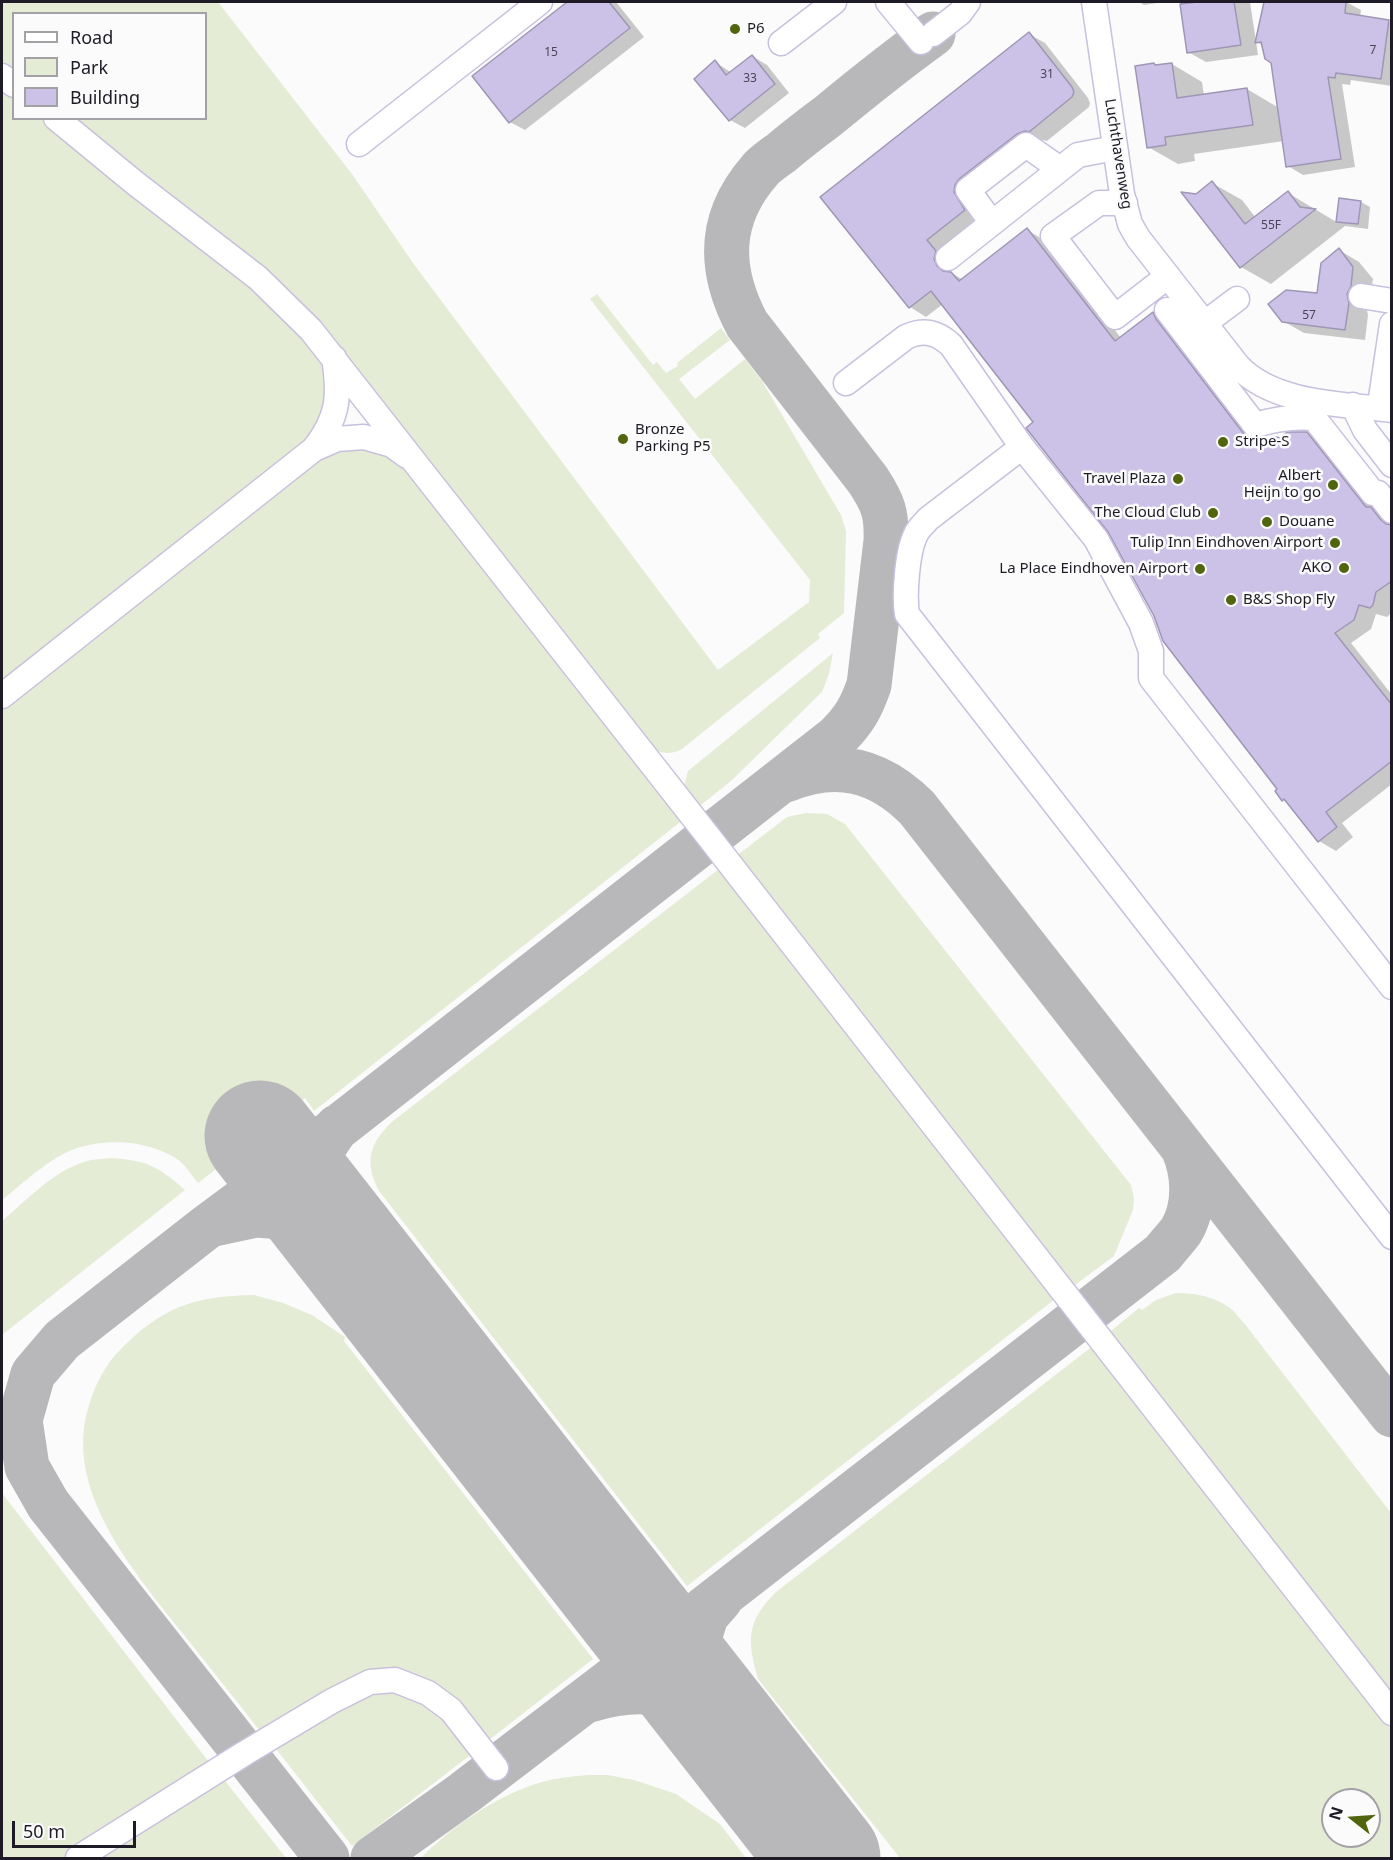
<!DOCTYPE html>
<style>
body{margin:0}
#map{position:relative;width:1393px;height:1860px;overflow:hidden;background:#fbfbfb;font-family:"Noto Sans",sans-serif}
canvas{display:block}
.frame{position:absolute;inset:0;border:3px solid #1e1b26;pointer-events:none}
.legend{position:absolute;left:12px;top:12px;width:195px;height:108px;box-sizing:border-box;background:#fbfbfb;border:2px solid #a3a1a6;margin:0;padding:8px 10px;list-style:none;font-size:18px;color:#1e1b26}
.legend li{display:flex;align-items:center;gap:12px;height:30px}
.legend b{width:30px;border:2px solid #a3a1a6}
.north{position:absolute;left:1321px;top:1788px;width:60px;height:60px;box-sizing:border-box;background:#fbfbfb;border:2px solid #a3a1a6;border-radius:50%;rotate:287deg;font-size:16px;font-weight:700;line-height:24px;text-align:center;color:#1e1b26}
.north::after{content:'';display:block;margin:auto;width:21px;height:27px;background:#51640e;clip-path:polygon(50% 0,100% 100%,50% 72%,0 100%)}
.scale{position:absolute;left:12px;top:1821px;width:124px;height:27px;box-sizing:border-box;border:3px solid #1e1b26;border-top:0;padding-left:8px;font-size:18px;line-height:21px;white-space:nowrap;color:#1e1b26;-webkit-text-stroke:4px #fbfbfb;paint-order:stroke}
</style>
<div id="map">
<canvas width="1393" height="1860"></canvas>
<div class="frame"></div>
<ul class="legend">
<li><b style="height:8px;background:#fff"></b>Road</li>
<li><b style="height:16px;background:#e4ecd5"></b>Park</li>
<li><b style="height:16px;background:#ccc2e7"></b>Building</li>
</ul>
<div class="north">N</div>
<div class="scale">50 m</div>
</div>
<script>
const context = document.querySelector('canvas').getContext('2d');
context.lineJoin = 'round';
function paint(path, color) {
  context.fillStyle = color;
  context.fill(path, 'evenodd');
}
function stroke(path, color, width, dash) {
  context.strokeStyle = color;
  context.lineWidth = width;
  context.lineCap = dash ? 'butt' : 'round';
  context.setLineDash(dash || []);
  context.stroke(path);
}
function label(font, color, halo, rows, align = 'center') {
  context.font = font + ' "Noto Sans",sans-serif';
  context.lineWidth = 5;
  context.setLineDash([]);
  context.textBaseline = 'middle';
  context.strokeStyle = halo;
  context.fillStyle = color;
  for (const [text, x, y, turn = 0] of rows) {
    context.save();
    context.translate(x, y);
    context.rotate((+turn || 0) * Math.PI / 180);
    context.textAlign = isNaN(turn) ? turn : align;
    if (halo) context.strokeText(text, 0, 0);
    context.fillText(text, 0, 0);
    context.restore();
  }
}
paint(new Path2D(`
 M2 2H218L352 174 413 263 718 670 809 602 810 580 590 299 597 294 653 365 657 362 666 373 678 366 677 363 721 328 730 340 679 379 695 399 745 359 762 381 841 515 846 531 844 613 818 634 820 638 682 749C669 756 660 753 647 746L360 378 61 119 206 118V14H14L13 77 2 68Z
 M2 87 13 97 14 118 41 119 272 301 310 340 327 371 329 401 312 439 2 683Z
 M361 446 399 459 684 819 314 1111 305 1098 302 1101 297 1096 212 1163 216 1169 198 1183C192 1176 185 1164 177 1159 146 1139 98 1137 65 1153 42 1165 22 1184 2 1200V704L324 454Z
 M833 653 829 674 822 692 731 781 696 809 684 786 688 771Z
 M806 813 827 814 845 824 1131 1185 1134 1198 1133 1210 1114 1256 1071 1288 735 857 787 817Z
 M719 869 1055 1299 687 1586 379 1191C364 1162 369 1143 393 1121Z
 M110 1158C146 1160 158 1166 185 1190L2 1335V1221C28 1199 56 1168 91 1160 97 1159 104 1159 110 1158Z
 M1176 1293C1194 1293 1212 1296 1227 1306 1234 1310 1239 1318 1244 1323L1391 1513V1697L1107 1334 1139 1308 1142 1310 1156 1300Z
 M254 1295 283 1303 312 1315 345 1337 344 1341 593 1659 485 1743 399 1673 263 1735C237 1701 210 1668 184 1635 134 1572 62 1490 89 1405 95 1385 105 1365 120 1350 162 1307 194 1296 254 1295Z
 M1094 1345 1391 1727V1858H900L758 1679C747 1640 746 1622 776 1592ZM1333 1800H1369V1836H1333Z
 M2 1493 212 1766 62 1858H2Z
 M397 1689 430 1700 473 1753 352 1846 273 1745 363 1693Z
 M588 1775H608L634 1780 676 1794 720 1824 746 1858H421C452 1826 499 1794 542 1782 557 1778 573 1776 588 1775Z
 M222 1777 286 1858H89Z`), '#e4ecd5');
paint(new Path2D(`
 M570 2H616L644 37 525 130 510 122 475 76Z
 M1139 2H1164L1144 5Z
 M1181 2H1250L1258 55 1206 62 1188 52Z
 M1266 2H1346L1361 10 1360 17 1392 23V86L1351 80 1350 85 1342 84 1355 167 1303 175 1288 166 1284 141 1194 154 1195 161 1178 164 1148 147 1172 64 1202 82 1204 96 1247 89 1279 108 1273 63 1264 46 1257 42Z
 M1029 34 1045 43 1088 98 1090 103 1089 107 1047 141 1043 140 1034 143 976 188 981 220 952 262 950 270 952 273 963 280 1027 230 1044 240 1121 338 1153 313 1169 323 1172 330 1261 445 1263 447 1281 440 1306 433 1324 443 1392 523V608L1390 614 1387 617 1376 614 1371 629 1351 643 1392 695V784L1342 823 1353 837 1336 851 1319 841 1290 804 1283 800 1279 789 1155 616 1110 531 1035 422 943 304 926 317 910 307 822 197Z
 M752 56 767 65 789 93 745 128 730 120 715 62 732 73Z
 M1212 183 1242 200 1256 218 1288 193 1338 223 1341 199 1361 202 1370 207 1368 229 1345 226 1271 284 1241 267 1196 196Z
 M1339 250 1359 262 1373 279 1370 298 1366 306 1368 315 1365 340 1304 333 1283 321 1318 295Z`), '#0003');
stroke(new Path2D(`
 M786 780C837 759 879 770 917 808L1392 1415
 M214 1224 256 1215 283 1217 312 1225 347 1248C328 1215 305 1186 324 1147 328 1140 333 1134 337 1127
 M720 1600 706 1616 697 1645 695 1679 723 1728
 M589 1700C617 1692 652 1686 679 1701 694 1708 708 1719 723 1728
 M327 1858 48 1504 27 1467 20 1420 33 1374 62 1340 208 1226 286 1168 837 737C854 720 861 708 869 685L886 541C887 513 883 503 868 480L747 324C718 269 718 218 760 170 765 164 774 158 781 153 796 140 812 128 828 116 862 88 897 60 933 34
 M373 1858 464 1793 658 1645 1163 1253C1168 1246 1176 1238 1181 1231 1196 1206 1194 1173 1183 1148`), '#b8b8ba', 45);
stroke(new Path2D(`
 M260 1136 825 1858`), '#b8b8ba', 111);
const building = new Path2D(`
 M567 2H609L630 28 509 123 472 76Z
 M1198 2H1234L1241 45 1187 53 1180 4Z
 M1264 2H1346L1345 13 1389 20 1381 79 1336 73 1335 78 1328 77 1341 159 1286 167 1271 63 1265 59 1261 42 1255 43Z
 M1029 32 1072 87 1074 92 1072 97 1029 132 1025 131 1017 134 959 179 955 185 954 192 965 210 927 240 936 251 934 259 937 266 943 271 951 272 959 281 1027 228 1115 341 1153 312 1156 319 1244 434 1252 439 1259 448 1276 437 1280 438 1287 432H1307L1366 507H1371L1381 520 1386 524 1392 525V581L1376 592 1373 605 1370 608 1359 605 1354 620 1335 633 1392 705V761L1326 812 1337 827 1318 842 1284 799 1282 801 1275 791 1277 789 1163 641 1154 616 1108 532 1026 428 1033 422 931 291 909 308 820 197Z
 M752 55 775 84 729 121 694 79 715 60 726 75Z
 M1154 63 1155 65 1172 63 1177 98 1247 88 1253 125 1165 137 1166 145 1147 148 1135 66Z
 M1212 181 1245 224 1288 191 1300 207 1316 209 1240 268 1181 192 1196 194Z
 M1339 198 1361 201 1358 224 1336 222Z
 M1339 248 1353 267 1351 286 1347 294 1349 303 1345 330 1282 322 1268 304 1286 290 1317 293 1321 263Z`);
paint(building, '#ccc2e7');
stroke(building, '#9e96b4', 1.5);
const minor = new Path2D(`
 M888 2 921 42
 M1094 2 1122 194 1130 224 1138 238 1238 366C1273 404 1342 404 1392 410
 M933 34 960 13 968 2
 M781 43 834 2
 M2 76 14 85
 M56 118 135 183 258 278 311 330 708 836 1392 1713
 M359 144 540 2
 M1125 203H1099L1053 236 1115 317 1168 276
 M992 223 968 190 1026 145 1060 169
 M948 258 1078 155 1115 148
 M1361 296 1392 301
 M1167 310 1255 425C1275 419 1293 416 1314 418L1373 493H1378L1392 511
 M1205 323 1237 299
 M846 383 906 337C924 329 937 332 951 345L1022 447 1096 539 1141 623 1151 651V678L1392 987
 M1381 398 1392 324
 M1353 405 1365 430 1392 465
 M1022 447 928 519C924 524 918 529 916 534 907 551 904 596 907 614L1392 1237
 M314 449 337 439 364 437 392 445 407 456
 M2 696 314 449C339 417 340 396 334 358
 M78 1858 245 1753 332 1701 370 1682 395 1680 428 1693 451 1710 496 1768`);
stroke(minor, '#c8c0de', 27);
stroke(minor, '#fff', 24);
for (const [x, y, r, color] of [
 [735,29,6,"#51640e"],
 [623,439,6,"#51640e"],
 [1223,442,6,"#51640e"],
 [1178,479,6,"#51640e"],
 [1333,485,6,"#51640e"],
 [1213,513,6,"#51640e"],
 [1267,522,6,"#51640e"],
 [1335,543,6,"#51640e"],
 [1344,568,6,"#51640e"],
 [1200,569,6,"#51640e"],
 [1231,600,6,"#51640e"]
]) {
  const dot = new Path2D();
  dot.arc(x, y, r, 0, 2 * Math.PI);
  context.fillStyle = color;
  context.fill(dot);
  stroke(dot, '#fbfbfb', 2);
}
label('12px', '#4a4556', null, [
 ["7",1373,51],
 ["15",551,53],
 ["31",1047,75],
 ["33",750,79],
 ["55F",1271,226],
 ["57",1309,316]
]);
label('15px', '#1e1b26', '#fbfbfb', [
 ["P6",747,29,"left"],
 ["Bronze",635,430,"left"],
 ["Parking P5",635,447,"left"],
 ["Stripe-S",1235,442,"left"],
 ["Albert",1321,476],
 ["Heijn to go",1321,493],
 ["Travel Plaza",1166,479],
 ["The Cloud Club",1201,513],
 ["Douane",1279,522,"left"],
 ["Tulip Inn Eindhoven Airport",1323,543],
 ["AKO",1332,568],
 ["La Place Eindhoven Airport",1188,569],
 ["B&S Shop Fly",1243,600,"left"]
], 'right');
label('15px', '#1e1b26', '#fbfbfb', [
 ["Luchthavenweg",1118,154,81]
]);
</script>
